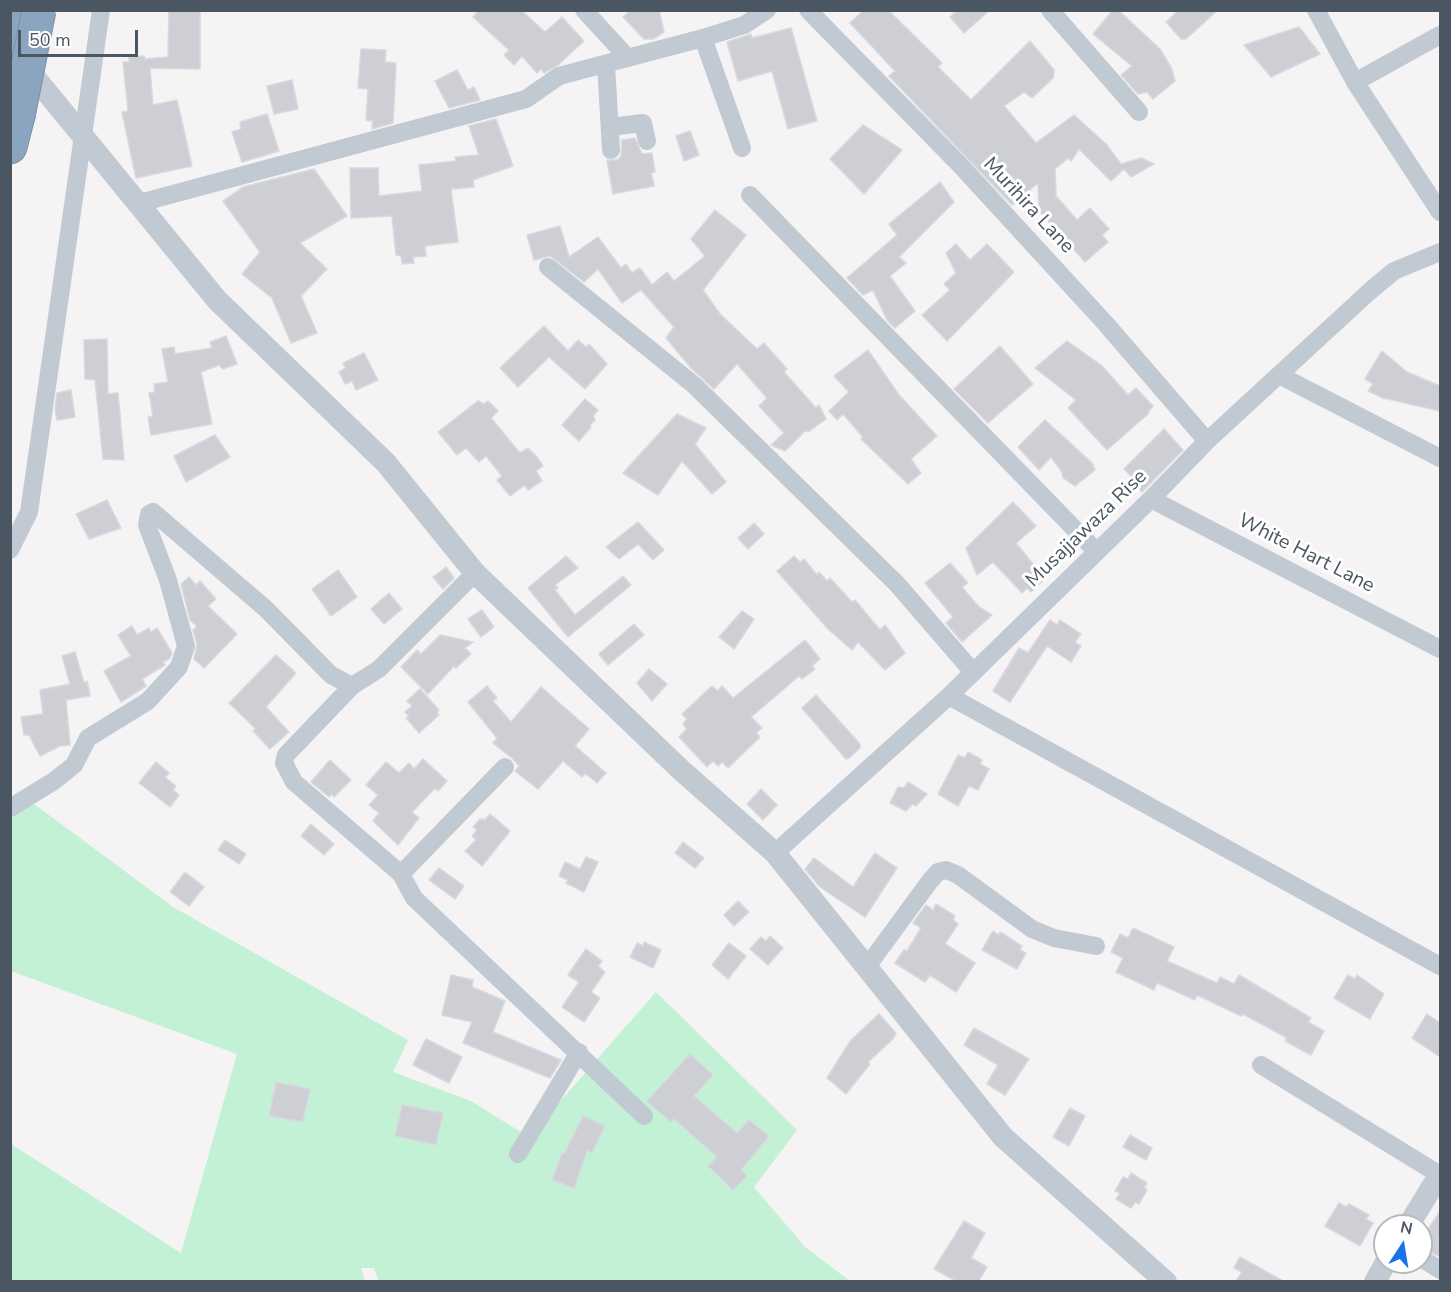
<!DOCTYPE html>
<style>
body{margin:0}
#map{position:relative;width:1451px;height:1292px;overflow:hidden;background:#f5f3f3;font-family:"Nunito Sans",sans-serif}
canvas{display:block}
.frame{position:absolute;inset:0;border:12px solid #4a5661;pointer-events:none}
.north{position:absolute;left:1373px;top:1214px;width:60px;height:60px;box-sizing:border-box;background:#fff;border:2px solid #b7bbc0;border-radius:50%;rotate:12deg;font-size:16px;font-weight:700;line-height:24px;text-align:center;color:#4a5661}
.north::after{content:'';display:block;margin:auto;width:21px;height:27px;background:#1a73e8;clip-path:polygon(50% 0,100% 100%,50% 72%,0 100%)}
.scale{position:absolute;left:18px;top:30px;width:120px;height:27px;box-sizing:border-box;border:3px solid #4a5661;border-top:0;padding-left:8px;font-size:18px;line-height:21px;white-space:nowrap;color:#4a5661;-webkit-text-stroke:4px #fff;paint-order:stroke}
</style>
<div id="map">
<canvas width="1451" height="1292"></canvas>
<div class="frame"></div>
<div class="north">N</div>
<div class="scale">50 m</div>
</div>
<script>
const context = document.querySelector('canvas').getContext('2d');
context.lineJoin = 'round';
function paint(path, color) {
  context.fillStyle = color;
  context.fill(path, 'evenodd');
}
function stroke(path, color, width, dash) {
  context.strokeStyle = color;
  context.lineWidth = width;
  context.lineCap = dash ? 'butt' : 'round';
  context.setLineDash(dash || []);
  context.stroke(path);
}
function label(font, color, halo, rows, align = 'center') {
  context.font = font + ' "Nunito Sans",sans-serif';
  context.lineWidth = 6;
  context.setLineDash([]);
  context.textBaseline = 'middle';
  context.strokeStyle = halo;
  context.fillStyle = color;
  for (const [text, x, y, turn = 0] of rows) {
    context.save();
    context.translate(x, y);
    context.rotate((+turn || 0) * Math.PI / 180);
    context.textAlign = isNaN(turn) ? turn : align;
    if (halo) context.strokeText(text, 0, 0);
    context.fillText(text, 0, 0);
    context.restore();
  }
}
paint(new Path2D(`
 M22 795 173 907 408 1040 393 1072 471 1101 529 1137 656 992 797 1130 754 1187 805 1247 850 1281 379 1282 374 1268H361L365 1281H11V1144L181 1253 237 1054 11 971 10 806Z`), '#c3f1d5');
const building = new Path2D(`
 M169 10H200V69L150 68 153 105 177 100 192 166 136 178 122 112 128 111 123 62H129V57L144 56 145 59 168 57Z
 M479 10H521L545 32 562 17 584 41 558 65 544 73 541 69 537 73 522 56 514 65 504 55 509 50 473 17Z
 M631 10H659L664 32 653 39H644L623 17Z
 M864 10H888L942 63 938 67 971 100 1030 41 1054 70 1053 78 1032 98 1024 92 1004 106 1036 143 1074 115 1106 144 1121 164 1141 158 1154 164 1131 177 1124 169 1111 181 1079 149 1071 161 1068 158 1055 169 1056 196 1077 220 1090 208 1109 229 1102 235 1108 242 1085 262 1039 211 1038 183 1012 205 889 76 895 71 850 23Z
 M958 10H990L964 33 950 17Z
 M1113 10H1118L1160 49 1172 69 1175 81 1153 99 1147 92 1138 94 1121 75 1132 66 1093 34Z
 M1179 10H1218L1186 39H1181L1166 22Z
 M1299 27 1320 54 1271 77 1244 45Z
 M791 28 817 121 788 129 772 71 738 81 727 42 751 34 752 38Z
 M361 49 386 50 385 62 396 63 393 123 372 129 373 121 366 120 368 89 358 88Z
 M457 70 468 90 474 87 480 100 449 108 435 81Z
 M292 80 298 109 274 114 267 86Z
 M267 114 279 151 242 162 232 132 241 129 240 122Z
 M496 119 513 166 473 180 474 187 451 189 458 242 425 246 426 256 413 257 414 263 402 264 401 256 396 255 392 216 351 218 350 168H378L379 196 422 191 419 165 456 161 455 157 479 155 469 126Z
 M863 125 902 150 864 194 830 159Z
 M690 131 699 155 684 161 676 136Z
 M635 138 642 154 652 153 655 172 651 173 654 186 613 194 607 160H617L621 156 622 140Z
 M314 169 347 216 300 243 327 269 301 296 317 333 291 343 272 298 242 274 260 252 223 201 243 187Z
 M940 182 954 202 899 257 906 263 890 276 915 311 895 328 887 320 873 290 863 295 847 278 897 235 889 224Z
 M715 210 746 235 703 290 720 314 757 349 764 343 787 369 784 372 816 408 819 405 826 419 808 432 806 430 785 451 771 445 784 433 759 406 767 398 737 364 714 389 691 368 666 338 674 327 641 290 622 303 598 269 584 282 550 256 534 260 527 235 560 226 569 257 598 237 621 268 626 264 632 273 640 268 652 285 667 272 674 281 705 256 691 239Z
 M956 244 970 260 987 244 1014 272 947 341 922 315 950 290 944 284 956 273 946 253Z
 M544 326 568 351 578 340 586 347 589 344 607 364 585 389 549 357 518 387 500 368Z
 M226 336 237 364 223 369 219 365 201 372 212 424 151 435 148 417 153 416 149 393 155 392 154 384 168 382 162 349 174 347 175 354 212 348 210 342Z
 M107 339 108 394 118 393 124 460 103 459 95 380 85 379 84 340Z
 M1067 341 1101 365 1128 395 1136 388 1153 406 1148 412 1149 413 1107 450 1068 408 1076 400 1035 368Z
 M1000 346 1033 384 988 423 954 389Z
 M868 350 899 395 937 436 911 459 921 473 908 484 861 439 863 437 843 414 837 420 829 411 849 392 834 376Z
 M1382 351 1407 372 1440 386V411L1383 398 1368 391 1373 384 1365 379Z
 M364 353 378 380 356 390 352 381 345 384 339 372 346 368 343 363Z
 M71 390 75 417 57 420 55 409 57 393Z
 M585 399 598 410 593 416 595 420 590 425 591 427 579 441 562 425Z
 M478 401 484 404 488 401 498 411 491 418 520 453 528 448 536 456 543 466 536 471 542 481 528 490 525 485 510 496 497 480 502 476 486 456 479 462 466 448 457 455 438 432Z
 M677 414 706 428 695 444 726 482 712 494 682 461 658 495 623 473Z
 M1045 420 1092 463 1095 470 1075 486 1063 478 1062 472 1051 457 1039 470 1018 447Z
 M1164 429 1183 450 1142 492 1131 482 1134 479 1124 469Z
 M215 435 230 457 186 482 174 456Z
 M107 500 121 528 89 539 76 514Z
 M1013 502 1036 526 1016 543 1045 579 1031 592 1027 588 1022 593 993 562 977 575 966 548Z
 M638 522 664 550 653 560 638 544 619 559 606 547Z
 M754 523 764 534 748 549 738 538Z
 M566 556 578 568 555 585 558 588 555 590 575 615 623 576 631 585 568 637 528 588Z
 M794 556 800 562 804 559 817 575 819 572 827 581 830 578 852 602 855 600 880 630 885 625 905 653 885 670 858 642 852 650 828 629 777 571Z
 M950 563 968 583 962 587 979 607 992 615 962 642 946 623 953 617 925 583Z
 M446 567 454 578 443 589 433 577Z
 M338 570 357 597 331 616 312 589Z
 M189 577 196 585 200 581 216 599 208 606 237 634 204 668 194 659 197 644 193 630 197 626 190 620 181 584Z
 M389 593 402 609 384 624 371 609Z
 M482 610 494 627 481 637 468 619Z
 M742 611 754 619 734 649 719 637Z
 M1050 620 1057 625 1060 620 1081 634 1075 642 1081 646 1071 662 1047 646 1010 702 993 691 1019 648 1028 653Z
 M634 624 644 635 608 665 599 654Z
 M132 626 137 635 149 628 151 632 157 628 172 653 170 658 163 662 165 665 142 679 146 686 121 702 104 671 131 656 118 635Z
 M440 635 473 642 465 648 471 654 456 668 454 666 428 694 401 667 417 650 421 654Z
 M805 640 820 659 812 666 815 669 802 679 799 676 751 717 762 728 756 733 760 737 728 768 722 762 718 766 713 761 707 767 679 737 687 729 683 724 687 719 682 714 712 686 718 691 722 686 733 698Z
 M75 652 84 683 87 681 90 696 66 700 70 745 60 746 40 756 29 735H24L21 717 43 714 40 690 70 684 62 656Z
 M276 655 296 673 266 707 289 732 270 749 253 731 256 729 229 703Z
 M649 669 667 684 652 701 637 683Z
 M487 686 497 698 493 701 511 722 541 687 589 729 575 746 606 773 597 783 585 773 582 777 563 761 538 789 515 771 519 766 513 759 493 743 497 738 468 702Z
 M420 689 439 710 437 712 439 715 419 733 406 718 409 716 405 712 412 706 407 701Z
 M816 695 860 744V748L849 758 846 759 802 708Z
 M968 752 982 760 980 764 989 769 978 790 969 786 958 806 938 794 958 755 965 758Z
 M423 759 447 781 438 791 435 788 412 812 419 818 398 845 373 821 379 813 369 805 378 795 366 785 386 762 399 773 409 763 414 769Z
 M330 760 351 780 334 797 332 794 329 797 311 782Z
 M156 762 169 773 165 777 176 786 173 790 179 795 170 807 139 783Z
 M908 782 927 794 916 806 913 804 906 811 890 803 898 787 904 788Z
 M761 789 777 805 763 820 747 804Z
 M490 814 510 831 482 866 465 851 476 840 472 836 477 830 473 827 480 819 485 820Z
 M311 824 334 844 324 855 301 836Z
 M225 840 246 854 239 864 218 850Z
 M683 842 704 858 695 868 675 853Z
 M875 853 897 868 865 917 820 887 805 869 814 858 853 887Z
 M586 857 598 862 584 892 566 883 568 880 559 876 565 862 580 869Z
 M439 868 464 886 455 899 429 880Z
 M185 872 204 887 189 906 170 892Z
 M738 901 749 912 734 926 724 915Z
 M936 904 955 916 953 920 958 924 945 944 975 963 956 992 930 975 925 982 895 963 904 950 907 951 921 928 913 923 926 905 933 910Z
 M1133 928 1174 947 1167 961 1217 983 1220 977 1234 984 1239 975 1311 1018 1308 1022 1324 1031 1311 1055 1285 1041 1287 1038 1243 1014 1241 1016 1197 995 1195 1000 1157 983 1154 990 1116 972 1123 958 1111 952 1120 934 1128 938Z
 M993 931 999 935 1000 932 1022 946 1020 950 1026 953 1017 969 982 950Z
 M770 936 783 948 768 965 750 949 761 937 766 941Z
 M644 942 661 950 653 968 630 957 637 943 643 946Z
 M729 943 746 956 728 979 712 965Z
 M586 949 602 961 598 966 605 972 591 992 600 998 584 1022 562 1007 579 982 568 975Z
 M451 975 473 980 472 987 505 1001 493 1032 561 1060 550 1078 463 1043 472 1022 442 1015Z
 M1348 975 1355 979 1357 975 1384 994 1370 1019 1334 998Z
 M879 1014 896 1033 893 1039 868 1062 870 1064 846 1094 827 1078 851 1040Z
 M1427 1014 1440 1023V1057L1412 1038Z
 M974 1028 1029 1059 1005 1095 987 1084 998 1065 964 1045Z
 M426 1039 462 1057 449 1083 413 1065Z
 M690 1054 713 1075 694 1096 737 1133 749 1120 769 1136 741 1170 747 1176 733 1190 708 1166 717 1157 674 1119 671 1122 647 1101Z
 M276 1082 310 1089 303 1122 269 1116Z
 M402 1105 443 1113 436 1145 395 1136Z
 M1070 1108 1085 1116 1069 1146 1053 1137Z
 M583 1116 605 1126 592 1153 587 1151 574 1188 552 1180 562 1153 564 1154Z
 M1130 1135 1152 1148 1146 1160 1123 1147Z
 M1131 1173 1147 1183 1144 1188 1147 1190 1139 1204 1135 1202 1131 1208 1116 1199 1120 1193 1115 1191 1123 1177 1128 1179Z
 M1339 1203 1346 1207 1349 1204 1369 1215 1366 1219 1373 1223 1360 1246 1325 1226Z
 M1440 1211V1257L1421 1247V1240Z
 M964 1221 985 1233 971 1258 987 1267 979 1281H956L934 1269Z
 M1240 1257 1283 1281H1236L1242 1272 1234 1268Z`);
paint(building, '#cdcfd5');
stroke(building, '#d7d9de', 1.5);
const motorway = new Path2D(`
 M10 39 16 10
 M10 147 18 116`);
stroke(motorway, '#7690ad', 35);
stroke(new Path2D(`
 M584 10 628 58
 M808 10 961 166 1106 324 1207 441
 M1050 10 1139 112
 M1316 10 1355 82 1440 212
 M703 38 742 148
 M606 64 611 150
 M1355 82 1440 35
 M610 127 643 123 647 141
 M750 195 1096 551
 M136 204 526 99 559 76 703 38 744 25 767 10
 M548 267 694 385 897 584 973 672
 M1279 375 1440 458
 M1151 499 1440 649
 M10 550 29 512 101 10
 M475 573 379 669 352 686 286 755 284 763 294 782 401 874 414 898 644 1116
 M949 696 1440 966
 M10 808 54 781 74 765 88 738 148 701 179 667 186 646 168 580 147 525 149 514 153 512 266 609 331 675 352 686
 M775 853 949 696 1151 499 1207 441 1370 291 1394 271 1440 252
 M401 874 505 767
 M866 968 930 881 938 872 946 870 958 875 1032 929 1054 938 1096 946
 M1261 1065 1440 1175
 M518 1154 579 1052
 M1421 1258 1440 1270`), '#c1cad2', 18);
stroke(new Path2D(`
 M23 63 217 300 386 463 475 573 681 770 775 853 1003 1137 1166 1282
 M1408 1226 1440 1174
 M1375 1282 1386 1262`), '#c1cad2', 22);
stroke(motorway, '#8ba5c1', 33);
const motorwayBridge = new Path2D(`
 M18 116 39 10`);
stroke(motorwayBridge, '#7690ad', 35, []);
stroke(motorwayBridge, '#8ba5c1', 33);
label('20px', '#4a5661', '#fff', [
 ["Murihira Lane",1028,206,47],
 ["Musajjawaza Rise",1087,529,-44],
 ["White Hart Lane",1306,554,27]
]);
</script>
